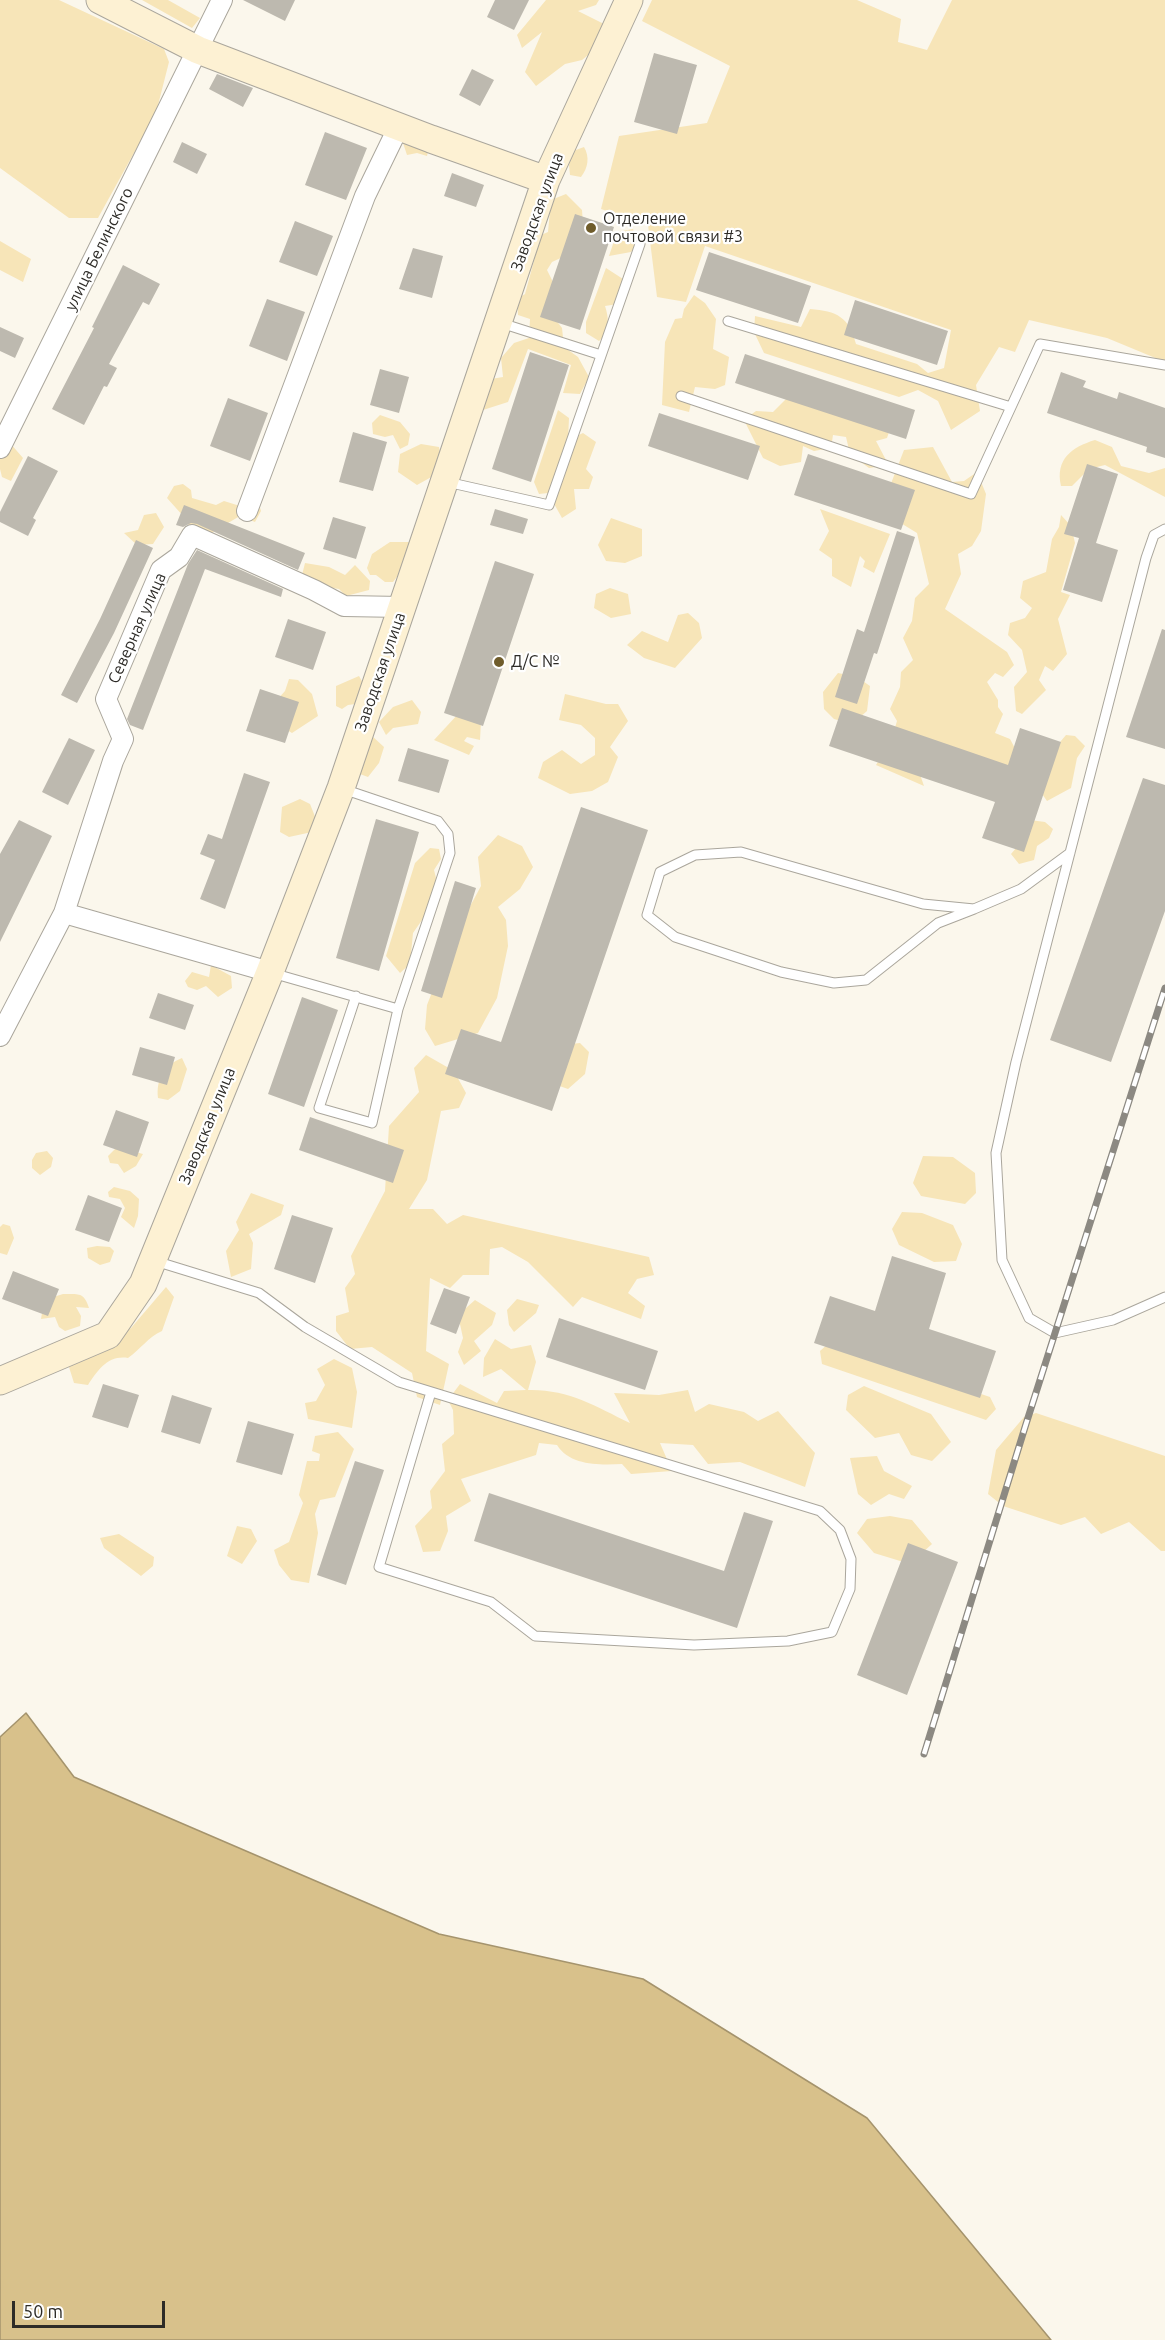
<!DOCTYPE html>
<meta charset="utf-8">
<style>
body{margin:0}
#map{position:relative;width:1165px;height:2340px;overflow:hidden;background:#fbf7ec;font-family:Ubuntu,sans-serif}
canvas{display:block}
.scale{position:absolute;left:12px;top:2301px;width:153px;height:27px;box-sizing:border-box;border:3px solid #2d2b27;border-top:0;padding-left:8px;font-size:18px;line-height:21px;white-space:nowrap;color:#2d2b27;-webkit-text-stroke:4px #fff;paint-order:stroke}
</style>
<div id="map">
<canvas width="1165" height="2340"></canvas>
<div class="scale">50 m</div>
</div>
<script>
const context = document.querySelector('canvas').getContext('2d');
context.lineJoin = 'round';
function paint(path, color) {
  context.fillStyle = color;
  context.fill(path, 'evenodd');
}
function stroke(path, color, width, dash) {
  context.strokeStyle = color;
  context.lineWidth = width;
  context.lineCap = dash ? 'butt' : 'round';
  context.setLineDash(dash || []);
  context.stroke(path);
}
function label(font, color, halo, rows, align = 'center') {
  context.font = font + ' Ubuntu,sans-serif';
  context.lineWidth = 4.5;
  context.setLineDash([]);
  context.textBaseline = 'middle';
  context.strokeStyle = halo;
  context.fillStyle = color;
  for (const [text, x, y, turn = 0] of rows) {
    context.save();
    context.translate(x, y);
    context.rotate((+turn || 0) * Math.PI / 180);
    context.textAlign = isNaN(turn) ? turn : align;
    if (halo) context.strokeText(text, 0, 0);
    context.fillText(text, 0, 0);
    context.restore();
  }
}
paint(new Path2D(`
 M0 0H59L164 49 169 62 156 113 98 218H69L0 168Z
 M142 0H168L200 18 192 28Z
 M546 0H599L596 5 578 11 604 24 598 47 582 60 565 64 536 86 525 72 542 32 522 48 517 35Z
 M652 0H857L901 19 898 42 927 50 952 0H1165V362L1107 338 1029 320 1015 352 999 347 976 385 980 411 951 430 938 401 918 390 899 397 764 353 754 332 755 316 801 327 810 309C837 311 849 317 856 344L917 364 928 373 944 368 951 330 705 246 686 302 657 297 648 225 601 209 619 136 707 123 730 66 642 21Z
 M401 137 429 147 427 156 417 153 407 155Z
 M584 147C590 157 588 168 581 177L570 175 569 165 573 151Z
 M566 194 582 210 583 225 565 256 552 262 547 270 557 290 550 312 562 328 564 347 578 357 589 377 580 394 563 393 571 365 528 349 508 402 483 410 480 391 491 379 503 377 501 358 514 343 529 338 530 319 518 315 517 299 525 294 541 235 548 232 551 200Z
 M633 229 637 243 631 252 609 256 617 232Z
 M0 241 31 259 23 282 0 270Z
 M606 268 623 279 626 298 624 303 605 306C609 318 610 332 599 341L586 333V322Z
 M694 295 705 303 716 319 713 349 729 357 725 385 715 389 695 387 689 412 662 405 665 342 675 319 682 318 684 309Z
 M790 395 891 426 887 438 876 441 886 460 884 466 869 468 850 454 846 437 833 435 831 448 814 451 803 446 801 462 780 466 763 458 744 420 756 411 773 412Z
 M558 410 569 418 568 440 583 433 596 442 586 469 593 477 589 489H574L576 509 562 518 548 493 539 494 534 482Z
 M380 415 400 422 410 434 408 445 400 449 393 435 385 437 373 434 372 423Z
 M1095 440 1112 447 1121 466 1149 473 1165 468V497L1105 465 1089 469 1072 486H1061C1055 459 1072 447 1095 440Z
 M10 443 23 458 11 481 2 477 0 469V447Z
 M421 444 439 447 444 470 417 485 398 472 400 454Z
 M933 447 952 482 964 481 977 472 986 494 981 531 972 546 958 554 961 574 945 609 1007 652 1014 665 1003 677 995 673 987 682 998 700V707L1003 714 995 733 1010 739 1018 754 1012 769 914 757 924 786 876 765 891 741 897 721 890 709 900 687 901 672 913 660 903 638 912 621 915 598 929 584 917 533 899 522 890 486 904 450Z
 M183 484 191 490 192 498 216 505 224 501 240 506 258 501 261 511 255 522 240 516C227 524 216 528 205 539L185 530 191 520 184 517 167 498 174 486Z
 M820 509 890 534 874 573 863 567 865 561 860 556 851 587 832 576V559L819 550 829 531Z
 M156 513 164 527 153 544 137 545 124 533 138 530 144 515Z
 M1061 515 1071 526 1075 543 1061 592 1070 595 1058 619 1067 654 1053 671 1045 666 1039 680 1046 690 1022 714 1016 711 1014 687 1027 672 1022 650 1008 635 1010 623 1025 618 1032 608 1020 598 1023 581 1046 572 1052 539 1059 527Z
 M611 518 642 529V556L625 563 606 561 598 545Z
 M390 542H409L415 545 410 560 393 582H385L376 575H370L367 568 372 554Z
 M305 563 329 567 345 575 355 565 370 581 369 590 346 596 339 589 326 587 302 575Z
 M610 588 628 594 631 614 611 618 594 608 596 594Z
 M688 613 699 623 702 638 675 668 644 658 627 645 642 631 668 642 678 615Z
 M838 673 857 677 870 686 867 711 852 724 834 719 824 709 823 692Z
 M359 676 367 690 363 703 348 705 342 709 336 706V686Z
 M289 679 298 680 312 694 318 716 292 733 282 727 276 701 285 691Z
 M565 694 606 704H618L628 721 610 747 618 757 608 782 592 791 570 794 538 778 543 762 562 750 581 764 595 755V738L581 725 559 720Z
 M412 700 421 712 418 724 393 728 386 735 379 722 393 707Z
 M459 713 481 721 480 740 467 737 464 741 474 746 469 755 434 740Z
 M371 735 384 747 379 763 368 777 357 773Z
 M1066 735 1075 736 1085 746 1077 758 1071 788 1047 801 1040 791 1055 748Z
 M300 799 310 804 318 824 312 832 289 837 280 832 282 807Z
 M1030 820 1045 822 1053 829 1049 838 1037 846 1034 860 1019 864 1011 854 1022 841Z
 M498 835 522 846 533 867 520 889 498 907 506 920 508 946 497 998 478 1033 435 1046 425 1029 427 1005 454 936 481 886 478 857Z
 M430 848 439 849 441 859 434 870 440 894 413 933 410 964 400 973 386 956 415 863Z
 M211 965 231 976 232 988 218 997 206 986 197 990 188 987 185 981 192 972 209 977Z
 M580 1043 589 1052 585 1074 568 1089 551 1083 562 1045Z
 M426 1055 454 1071 466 1093 459 1108 441 1111 427 1180 409 1209H433L447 1224 463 1215 649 1257 654 1275 637 1279 628 1293 645 1306 641 1319 582 1297 573 1307 528 1262 502 1247 490 1249 489 1275H463L450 1288 430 1278 426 1351 449 1364 440 1405 417 1397 412 1373 372 1347 350 1349 336 1331V1316L349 1312 345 1288 355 1274 351 1256 385 1191 389 1126 419 1092 414 1068Z
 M182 1058 187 1069 180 1091 168 1100 158 1098C156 1079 164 1065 182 1058Z
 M117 1147 143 1154 136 1166 124 1173 118 1164 110 1163 108 1156Z
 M47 1151 53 1158 51 1167 40 1175 32 1168V1160L36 1153Z
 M923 1156 953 1157 975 1173 976 1193 965 1204 921 1196 913 1183Z
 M114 1187 130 1191 139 1199 138 1216 134 1228 121 1217 125 1208 120 1199 109 1197 108 1192Z
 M251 1193 284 1205 281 1215 249 1234 253 1243 251 1269 231 1277 226 1251 239 1230 236 1222Z
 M902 1212 922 1213 953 1225 962 1244 956 1261 934 1262 899 1245 892 1229Z
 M3 1224 10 1226 14 1238 7 1255 0 1253V1227Z
 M97 1246 110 1247 114 1251 110 1262 100 1265 88 1258 87 1248Z
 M166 1287 174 1297 162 1331C148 1337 141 1349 128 1358 108 1355 98 1370 88 1385L74 1383 69 1367 131 1328Z
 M63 1294C79 1294 84 1292 89 1308L76 1307 81 1316 80 1326 65 1331 59 1327 55 1317 41 1319 43 1307 47 1299Z
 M517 1299 539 1305 536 1313 514 1332 509 1325 507 1310Z
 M475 1300 496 1313 492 1325 474 1341 481 1351 464 1365 458 1352 463 1338 458 1315Z
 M495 1339 511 1349 531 1345 536 1362 528 1390C568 1389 595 1406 630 1423L614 1393 659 1395 688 1390 695 1412 709 1404 744 1412 758 1421 778 1411 815 1453 805 1487 740 1462 708 1464 693 1445 660 1443 672 1471 631 1474 622 1464C600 1465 570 1466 557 1445L539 1443 536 1455 461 1479 471 1501 446 1516 448 1531 440 1551 423 1552 415 1526 432 1508 430 1491 445 1471 442 1444 454 1434 453 1410 448 1400 460 1384 497 1403 504 1391 526 1390 501 1369 483 1377 484 1358Z
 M829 1343 990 1397 996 1409 986 1420 822 1364 820 1351Z
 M334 1359 352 1368 357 1392 352 1428 308 1419 305 1403 316 1401 325 1385 317 1369Z
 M864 1386 931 1414 951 1442 932 1461 911 1455 899 1433 875 1438 846 1410 848 1395Z
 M1036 1413 1165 1456V1551H1161L1129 1522 1101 1534 1085 1517 1061 1525 1003 1506 988 1494 996 1450 1024 1417Z
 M338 1432 354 1449 335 1497 320 1500 315 1514 318 1533 309 1583 291 1580 279 1565 274 1550 289 1542 303 1503 299 1495 307 1461H319L320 1454 312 1451 315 1436Z
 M877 1456 884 1471 912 1486 904 1499 889 1494 871 1505 858 1494 850 1458Z
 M890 1516 912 1520 932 1544 910 1564 874 1553 857 1533 867 1519Z
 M237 1526 251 1529 257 1541 242 1564 227 1556Z
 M119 1534 154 1557 153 1566 141 1576 104 1548 100 1538Z`), '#f7e5b8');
const water = new Path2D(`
 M26 1713 74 1777 439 1934 643 1979 867 2118 1051 2340H0V1737Z`);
paint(water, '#d8c18b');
stroke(water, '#a5946d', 1.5);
paint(new Path2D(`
 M243 0H295L285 21Z
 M495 0H529L514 30 487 17Z
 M654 53 697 65 677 134 634 122Z
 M472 69 494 80 480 106 459 95Z
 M217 74 253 88 243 107 209 89Z
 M325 132 367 148 346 200 305 185Z
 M182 142 207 154 197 174 173 162Z
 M452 173 484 185 476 207 444 196Z
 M575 214 614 227 580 330 540 317Z
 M295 221 333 236 317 276 279 262Z
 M413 248 443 256 432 298 399 289Z
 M709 252 811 286 798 323 696 290Z
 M123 265 160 284 149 305 143 302 109 364 117 368 107 387 104 386 84 425 52 409 94 328 92 327Z
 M267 299 305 312 287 361 249 346Z
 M855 300 948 331 937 365 844 335Z
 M0 327 24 338 15 358 0 351Z
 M530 352 569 365 531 482 492 469Z
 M745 354 915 410 906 439 735 383Z
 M380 369 409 377 399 413 370 405Z
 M1061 372 1086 381 1083 387 1117 399 1119 392 1165 408V458L1146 452 1147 447 1047 413Z
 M228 398 268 413 250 461 210 446Z
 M659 413 760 446 748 480 648 446Z
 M353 432 387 442 373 491 339 482Z
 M808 454 915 490 901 530 794 495Z
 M28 456 58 471 33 518 36 520 28 536 0 522V512Z
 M1087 464 1118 474 1096 543 1118 550 1102 602 1063 590 1079 538 1064 534Z
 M184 505 305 553 298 570 197 524 191 523 183 527 176 525Z
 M495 509 528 519 523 534 490 525Z
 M333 517 366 527 356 559 323 549Z
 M897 531 915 537 877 654 874 653 857 704 835 697 857 629 864 632Z
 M136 540 153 548 114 633 77 703 61 695 100 619Z
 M197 550 283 589 281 597 205 569 143 730 130 725 127 719 188 564Z
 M495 561 534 574 483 726 444 713Z
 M288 619 326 632 313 670 275 657Z
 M1162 629 1165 630V749L1126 737Z
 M260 689 299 702 285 743 246 731Z
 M842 708 1008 765 1020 728 1061 742 1024 852 982 838 995 802 829 746Z
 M69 738 95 750 68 805 42 792Z
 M408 748 449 760 439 793 398 781Z
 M244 773 270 782 225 909 200 899 215 860 200 854 208 834 222 839Z
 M1143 778 1165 785V911L1111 1062 1050 1040Z
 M581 807 648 830 552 1111 445 1074 461 1029 501 1042Z
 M376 819 419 832 379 971 336 958Z
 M19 820 52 836 0 942V854Z
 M455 881 476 888 442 998 421 991Z
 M158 993 194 1005 185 1030 149 1018Z
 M302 997 338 1010 304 1107 268 1094Z
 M140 1047 175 1057 167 1085 132 1075Z
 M116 1110 149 1122 137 1157 103 1145Z
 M310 1117 404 1150 393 1183 299 1150Z
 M88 1195 122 1208 109 1242 75 1230Z
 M292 1215 333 1228 315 1283 274 1269Z
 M892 1256 946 1273 929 1329 996 1351 980 1398 814 1343 830 1296 875 1311Z
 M13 1271 59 1289 48 1316 2 1299Z
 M444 1288 470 1297 456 1334 430 1324Z
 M559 1318 658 1351 645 1390 546 1357Z
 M103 1384 139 1395 128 1428 92 1417Z
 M172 1395 212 1408 200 1444 161 1432Z
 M248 1421 294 1434 282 1475 236 1462Z
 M355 1461 384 1470 346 1585 317 1575Z
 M489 1493 724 1571 744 1512 773 1521 737 1628 474 1541Z
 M908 1543 958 1562 907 1695 857 1675Z`), '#bdb9af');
const lane = new Path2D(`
 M728 321 1011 407
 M501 323 601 355
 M681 396 971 494 1040 344 1165 365
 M447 482 549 505 640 244
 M1165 529 1154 535 1146 558 1016 1062 996 1153 1002 1260 1029 1318 1055 1333 1113 1320 1165 1297
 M974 909 938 923 866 980 834 983 781 972 675 937 647 915 660 872 695 855 741 852 923 904 974 909 1021 889 1070 853
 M272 973 398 1009 450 853 448 834 438 821 343 789
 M356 996 319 1108 372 1123 398 1009
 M155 1261 259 1293 305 1327 399 1382 820 1511 840 1530 851 1559 850 1589 832 1632 788 1641 694 1645 535 1636 491 1602 379 1567 431 1392`);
const street = new Path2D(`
 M0 448 222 0
 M247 511 365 196 399 126
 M64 913 270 972
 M0 1036 64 913 113 761 123 739 106 699 161 570 179 557 192 535 314 590 344 606 402 607`);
const secondary = new Path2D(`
 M100 0 198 50 431 139 546 180
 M0 1381 108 1335 143 1284 270 972 341 788 546 180 629 0`);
stroke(lane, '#aaa69c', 11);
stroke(street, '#aaa69c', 22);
stroke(secondary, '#aaa69c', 29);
stroke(lane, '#fff', 9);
stroke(street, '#fff', 20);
stroke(secondary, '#fdf1d3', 27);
const rail = new Path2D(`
 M924 1754 1026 1424 1165 988`);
stroke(rail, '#8c8982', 7);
stroke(rail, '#fff', 4.5, [14]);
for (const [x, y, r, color] of [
 [591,228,6,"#6f5c2b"],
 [499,662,6,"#6f5c2b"]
]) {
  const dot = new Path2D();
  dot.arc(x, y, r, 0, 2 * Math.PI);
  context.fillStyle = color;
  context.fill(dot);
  stroke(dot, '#fff', 2);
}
label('16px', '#2d2b27', '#fff', [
 ["Заводская улица",537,212,-70],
 ["улица Белинского",99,249,-64],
 ["Северная улица",137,628,-66],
 ["Заводская улица",380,672,-71],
 ["Заводская улица",207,1126,-68]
]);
label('16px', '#2d2b27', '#fff', [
 ["Отделение",603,219],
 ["почтовой связи #3",603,237],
 ["Д/С №",511,662]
], 'left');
</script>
